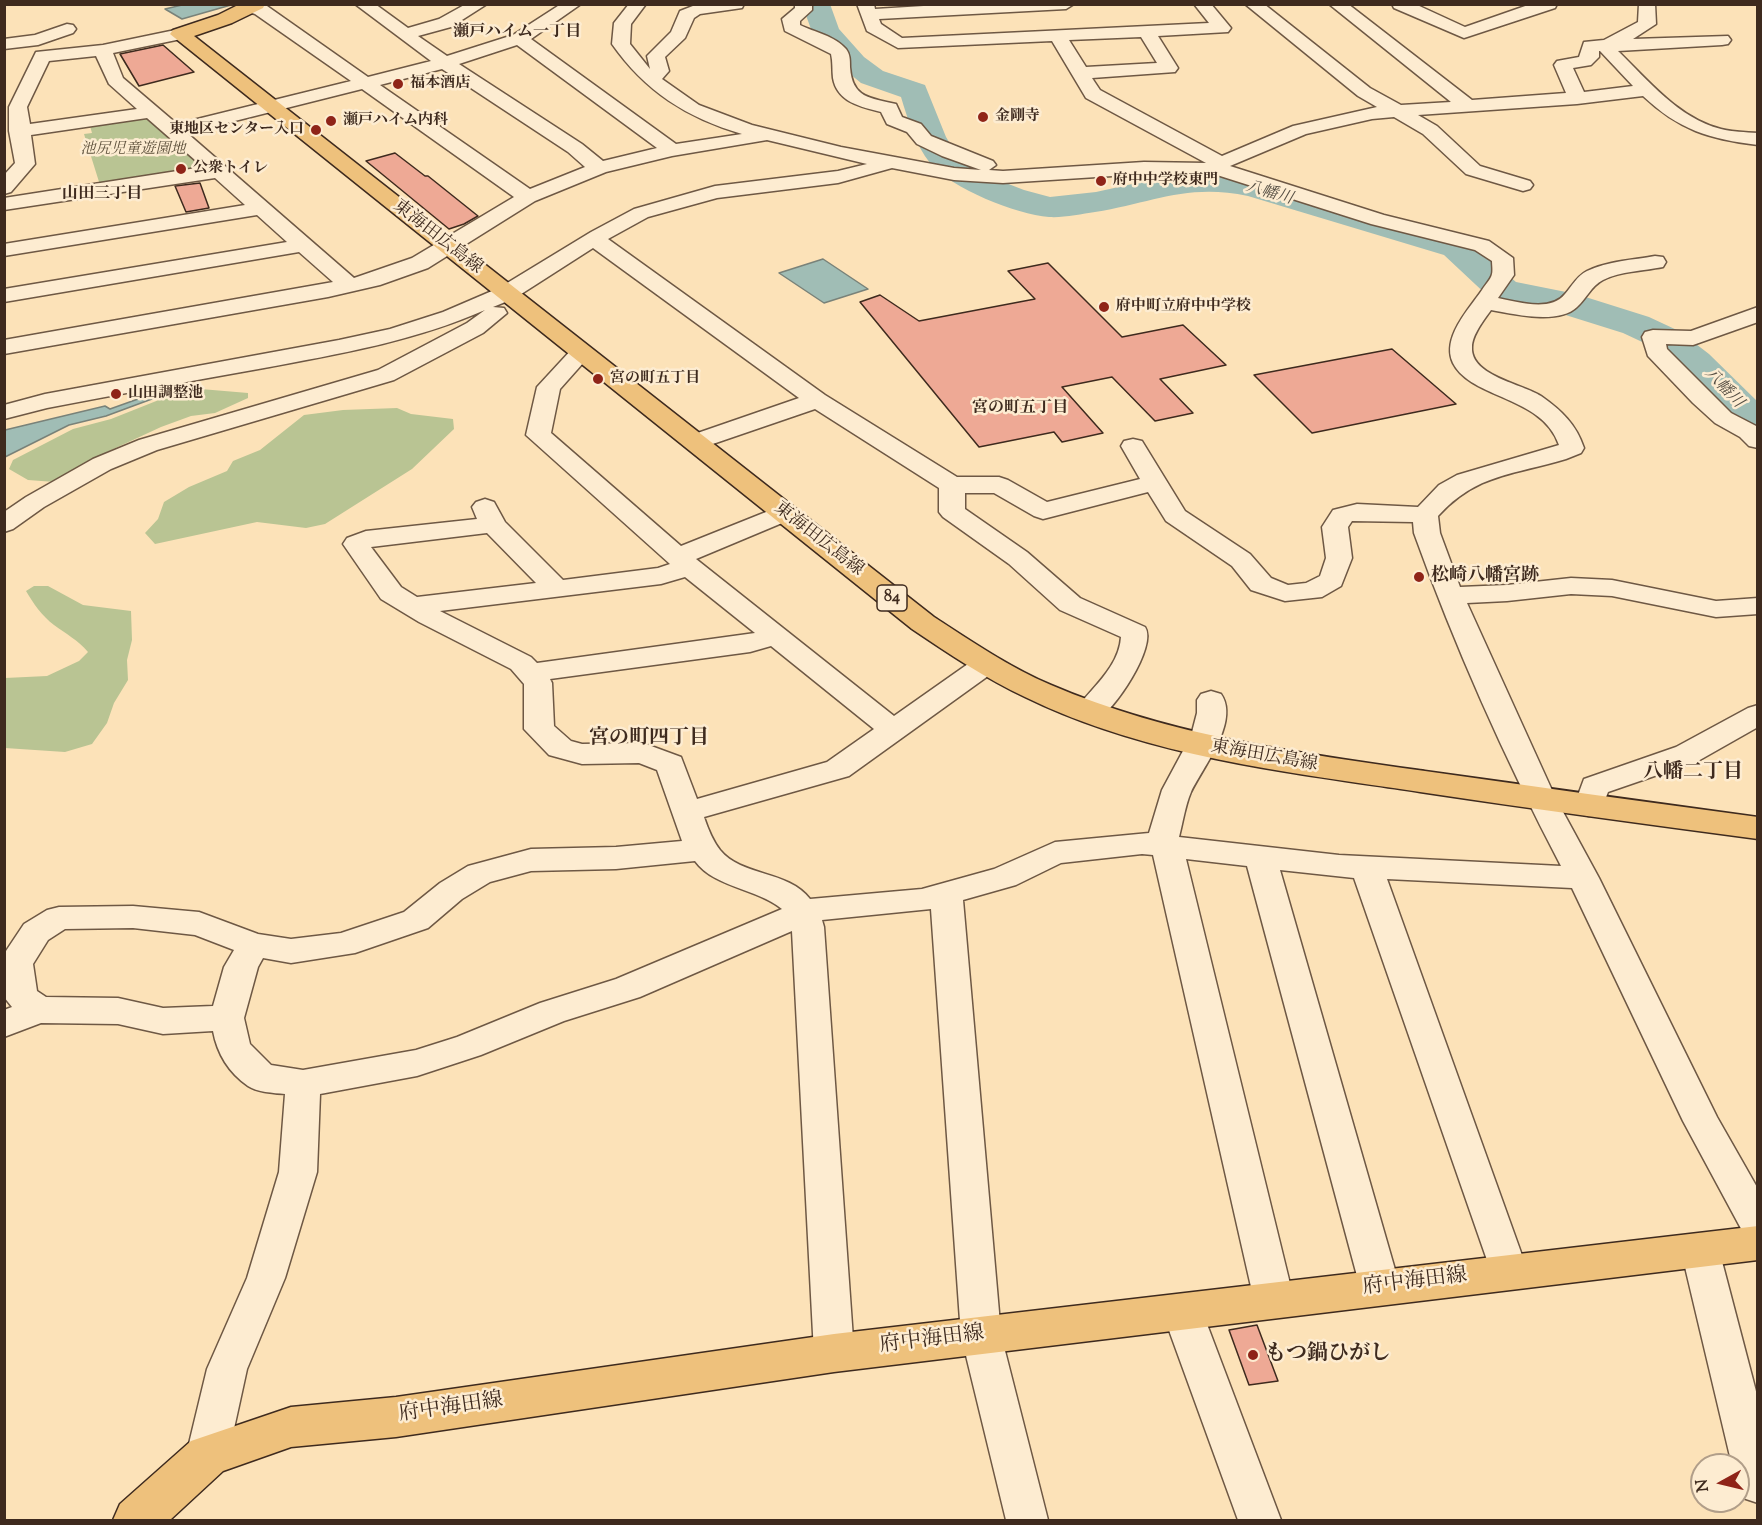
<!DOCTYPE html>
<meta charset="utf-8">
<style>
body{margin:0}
#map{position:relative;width:1762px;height:1525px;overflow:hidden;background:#fce2b8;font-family:"Sorts Mill Goudy",serif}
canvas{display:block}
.frame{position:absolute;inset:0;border:6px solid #3e2a1e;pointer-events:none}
.north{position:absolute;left:1690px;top:1453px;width:60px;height:60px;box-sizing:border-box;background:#fdecd1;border:2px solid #b19e89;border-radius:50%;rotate:262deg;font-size:16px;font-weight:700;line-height:24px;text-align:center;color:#3e2a1e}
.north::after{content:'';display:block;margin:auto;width:21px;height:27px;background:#8f2418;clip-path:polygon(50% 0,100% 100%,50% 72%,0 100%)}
</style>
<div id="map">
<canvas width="1762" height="1525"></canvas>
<div class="frame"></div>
<div class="north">N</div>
</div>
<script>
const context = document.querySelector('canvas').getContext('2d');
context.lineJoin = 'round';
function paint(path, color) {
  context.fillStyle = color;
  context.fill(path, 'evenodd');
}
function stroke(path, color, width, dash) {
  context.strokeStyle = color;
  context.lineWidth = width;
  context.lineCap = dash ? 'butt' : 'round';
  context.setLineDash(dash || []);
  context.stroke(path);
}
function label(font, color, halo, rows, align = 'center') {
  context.font = font + ' "Sorts Mill Goudy","Noto Serif JP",serif';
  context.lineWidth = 5;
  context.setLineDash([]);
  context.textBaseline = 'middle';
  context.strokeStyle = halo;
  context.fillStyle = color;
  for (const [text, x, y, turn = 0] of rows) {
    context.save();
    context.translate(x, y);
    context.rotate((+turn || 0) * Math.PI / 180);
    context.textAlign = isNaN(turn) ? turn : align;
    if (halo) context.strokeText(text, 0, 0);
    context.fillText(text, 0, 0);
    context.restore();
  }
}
paint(new Path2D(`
 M142 118 148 119 201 165 194 171 100 185 84 134 92 133 90 126Z
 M189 388 248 393V398L215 413 191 416 161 427 107 452 55 482 28 480 9 469 13 460 73 429 111 419Z
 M397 408 411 414 453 419 454 429 412 469 325 524 306 528 257 522 155 544 145 533 158 519 164 502 189 487 227 471 233 461 260 450 304 415 343 410Z
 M34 586H48L83 605 131 611 132 640 127 660 128 680 114 703 107 723 92 744 65 752 5 748V678L47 676 79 661 88 652C78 640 66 634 54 625 42 616 33 603 26 591Z`), '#b9c493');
const water = new Path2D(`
 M182 5 231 4V5L182 19 165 9Z
 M823 259 868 289 824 303 779 273Z
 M166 389 168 393 106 416 69 425 5 457V430L105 406 110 409Z`);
paint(water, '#a0bdb5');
stroke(water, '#798279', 1.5);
paint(new Path2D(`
 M802 4H830L839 29 864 57 883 71 925 85 946 137 955 152 993 178 1024 190 1050 197 1096 192 1191 171H1224L1266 180 1468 241 1516 282 1576 294 1649 317 1679 331 1709 354 1758 402V437L1744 433 1683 370 1653 347 1623 333 1556 312 1491 299 1444 255 1248 196C1187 183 1152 203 1095 212 1081 214 1063 218 1049 217 1016 214 952 189 930 163 915 144 908 120 901 97L861 83 844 69 812 32Z`), '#a0bdb5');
const building = new Path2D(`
 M163 45 194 72 139 86 120 54Z
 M395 153 425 176H428L478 216 464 224 449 229 366 161Z
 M200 183 209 208 186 212 175 186Z
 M1048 263 1122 337 1183 325 1226 365 1160 379 1193 413 1155 421 1112 377 1062 387 1103 433 1062 442 1054 432 979 447 860 302 880 295 919 321 1035 299 1008 271Z
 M1392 349 1456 404 1312 433 1254 375Z
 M1257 1325 1278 1381 1249 1385 1229 1330Z`);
paint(building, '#eea995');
stroke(building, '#3e2a1e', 1.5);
const minor = new Path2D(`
 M244 4 267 6 368 77 431 61 355 4H375L408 28 439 19 466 4H487L451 27 418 36 447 56 513 35 561 4H581L531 39 676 144 742 134C687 118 645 91 612 44L614 23 629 4H646L631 24 630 44 650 69 647 56 671 32 680 11 698 4H744L742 8 700 14 694 18 685 38 665 57 669 71 662 79 699 105 752 125 841 147 954 168 981 170 942 156 917 144 907 132 887 124 881 112C861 107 837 102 833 78 832 70 833 62 831 54L785 31 782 19 795 8V4H812V10L800 21V25C814 32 835 36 846 49 850 54 850 60 850 67 852 98 870 98 896 104L902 117 921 124 931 136 993 161 996 165 989 170 1003 171 1144 162 1206 163 1086 98 1052 41 898 48 867 31 857 4H874L875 9 956 4H1074L1066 9 879 19 881 24 902 38 1209 23 1194 4H1211L1231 28 1228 32 1158 36 1178 68 1175 72 1092 78 1100 90 1222 156 1293 126 1377 107 1358 96 1245 4H1264L1370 88 1401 105 1451 102 1329 4H1348L1472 100 1566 93 1554 65 1557 61 1579 57 1584 42 1604 40 1638 22 1639 4H1655L1656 24 1633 39 1728 36 1731 40 1728 44 1722 45 1618 51C1648 80 1678 118 1721 129 1732 132 1745 132 1758 133V145C1709 139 1679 130 1643 96L1577 104 1418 115 1437 126 1480 166 1530 181 1533 185 1530 189 1523 191 1466 174 1423 134 1394 117 1372 119 1306 134 1230 166 1384 215 1489 241 1513 258 1514 275 1498 298C1518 302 1551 312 1565 294 1572 286 1577 276 1587 271 1608 261 1633 260 1655 256L1663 257 1666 262 1663 267C1643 271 1621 271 1603 280 1591 286 1587 298 1577 307 1559 325 1513 314 1491 310 1484 320 1472 335 1472 347 1470 376 1523 384 1541 396 1562 411 1576 424 1584 448L1581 453 1566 459C1514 475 1477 473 1438 516L1440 533 1460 587 1507 585 1571 578 1612 580 1716 601 1758 598V614L1716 617 1612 596 1571 594 1507 601 1467 603 1556 799 1599 878 1717 1117 1758 1189V1240L1745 1236 1683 1121 1572 888 1387 879 1528 1272 1523 1283 1509 1288 1495 1283 1354 878 1280 870 1400 1287 1394 1299 1380 1303 1366 1299 1360 1287 1247 866 1186 859 1294 1300 1288 1312 1274 1317 1260 1312 1254 1300 1153 855 1142 854 1061 863 1016 885 963 900 1001 1335 1048 1520H1006L961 1335 931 909 822 920 824 927 854 1353 848 1365 834 1370 820 1365 814 1353 792 931 640 997 564 1021 481 1055 417 1076 320 1094 317 1172 285 1278 247 1369 228 1456 222 1469 207 1475 192 1469 186 1456 207 1369 247 1278 279 1172 285 1094C273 1093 257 1092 248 1086 229 1073 217 1053 213 1031L163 1034 118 1024 41 1023 4 1037V1010L12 1007 4 997V954L24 924 47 910 59 907 133 906 199 912 258 934 291 939 341 933 404 912 440 883 468 866 531 849 616 847 682 841 657 770 639 763 582 764 549 755 524 729V684L511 669 419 622 381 599 343 544 347 538 366 531 477 519 472 507 476 502 485 499 494 502 505 522 563 580 658 568 670 564 526 435 537 387 573 348 581 346 589 348 592 353 560 389 551 433 681 546 776 508 785 505 794 508 798 513 794 518 696 559 894 716 975 659 985 656 995 659 999 665 995 671 849 776 704 817C708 829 713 841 720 850 742 877 788 870 810 899L922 889 994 869 1055 842 1149 833 1162 790 1191 736 1197 713V700L1201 694 1211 691 1221 694C1240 721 1203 767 1191 792 1185 806 1183 822 1179 837L1339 855 1561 866C1505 759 1455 647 1414 533L1413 522 1352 521 1348 527 1352 558 1341 586 1322 597 1285 601 1251 590 1232 566 1166 521 1148 492 1043 519 1034 516 994 493H965V509L1027 552 1080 598 1145 627C1158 646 1113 713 1096 720 1089 723 1084 721 1078 719L1073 713C1090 689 1119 668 1121 637L1060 610 1009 564 943 517 939 512V488L815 409 704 447 695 449 686 447 683 442 686 437 799 398 593 248 515 298 493 307 504 308 507 313 483 333 394 380 157 450 111 469 44 507 13 529 4 532V512L26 497 93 459 139 440 378 370 467 323 485 310C415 341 339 354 264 368 191 381 119 394 47 408L4 419V405L45 394 339 340 390 329 443 312 499 288 591 232 634 209 715 186 838 171 867 164 767 140 672 156 606 172 535 201 428 268 380 285 328 297 4 354V340L333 282 299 252 4 302V289L287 242 257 215 4 256V244L245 205 215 178 4 210V198L203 167 147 118 31 135 35 164 11 192 4 194V175L15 163 9 131V107L36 52 103 45 180 29 186 30 189 34 186 38 113 53 123 78 177 124 351 81 255 14 245 11 243 7ZM1141 37 1157 63 1086 67 1069 40ZM517 45 657 148 603 161 582 144 459 64ZM1599 51H1600L1633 86 1584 92 1573 68 1591 65 1599 57ZM96 56 109 84 137 109 30 124 27 107 49 61ZM442 69 568 152 585 167 530 189 380 85ZM362 89 514 197 412 258 354 278 187 133ZM892 168 954 180 1003 183 1144 174 1217 175 1371 224 1475 250 1492 261C1492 264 1493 271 1492 274 1491 279 1485 285 1482 290 1469 309 1441 338 1453 363 1471 399 1543 396 1559 445L1457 475 1439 485 1418 507 1357 504 1333 510 1322 527 1326 558 1320 576 1306 583 1288 585 1271 578 1250 554 1185 511 1142 441 1133 439 1124 441 1121 446 1140 479 1047 502 1008 480 999 477H957L825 395 608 239 648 217 717 198 838 183ZM487 533 536 583 417 597 401 587 371 547ZM685 577 755 633 537 663 531 657 440 611 661 584ZM771 646 874 729 827 762 697 799 681 757 643 743 582 744 571 741 554 726 552 683 550 679 750 652ZM695 861C715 888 756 888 782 909L616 979 540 1003 457 1037 416 1050 303 1070 271 1065 250 1044 244 1018 258 967 263 958 291 963 355 953 428 928 462 899 490 882 531 871 616 869ZM133 928 195 935 234 950 224 967 213 1006 163 1008 118 998 46 997 37 991 33 964 48 940 65 929Z
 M1392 4H1415L1465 27 1531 4H1557L1555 8 1464 38 1394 8Z
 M67 24 73 25 76 29 73 33 38 45 4 49V39L35 35Z
 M1758 307V322L1693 345 1666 344 1667 349 1731 413 1758 427V448L1749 446 1740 437 1715 423 1693 403 1648 356 1642 337 1645 332 1653 330 1691 331Z
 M1758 705V727L1698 761 1608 792 1600 813 1589 816 1578 813 1574 806 1584 779 1676 747 1748 708Z
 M1700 1234 1714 1239 1719 1250 1758 1399V1503L1743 1498 1738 1487V1465H1732L1681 1250 1686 1239Z
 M1182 1294 1196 1299 1202 1311 1281 1520H1238L1162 1311 1168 1299Z`);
const major = new Path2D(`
 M240 4H265L263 8 232 23 194 36 934 617C971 641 1009 667 1051 685 1170 736 1298 753 1425 771 1536 787 1647 802 1758 817V839C1645 824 1533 809 1420 792 1288 772 1147 757 1025 697 985 678 949 654 912 629L170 34 173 30 218 15Z
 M1758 1226V1260L834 1372 396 1437 291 1447 223 1471 170 1520H113L120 1504 191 1441 291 1407 396 1397 834 1334Z`);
stroke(minor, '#6e5844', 3);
stroke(major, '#3e2a1e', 3);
paint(minor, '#fdecd1');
paint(major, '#eec17c');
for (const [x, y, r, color] of [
 [398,84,6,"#8f2418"],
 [983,117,6,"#8f2418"],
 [331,121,6,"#8f2418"],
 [316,130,6,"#8f2418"],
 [181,169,6,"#8f2418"],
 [1101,181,6,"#8f2418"],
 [1104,307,6,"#8f2418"],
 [598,379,6,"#8f2418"],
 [116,394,6,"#8f2418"],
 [1419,577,6,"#8f2418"],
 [1253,1355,6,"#8f2418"]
]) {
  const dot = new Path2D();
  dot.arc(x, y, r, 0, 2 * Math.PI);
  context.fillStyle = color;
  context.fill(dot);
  stroke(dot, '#fdecd1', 2);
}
label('bold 15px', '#3e2a1e', '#fdecd1', [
 ["福本酒店",410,84],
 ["金剛寺",995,117],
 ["瀬戸ハイム内科",343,121],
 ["東地区センター入口",304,130,"right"],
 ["公衆トイレ",193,169],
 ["府中中学校東門",1113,181],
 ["府中町立府中中学校",1116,307],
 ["宮の町五丁目",610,379],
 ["山田調整池",128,394]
], 'left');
label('italic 15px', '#5d503b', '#fdecd1', [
 ["池尻児童遊園地",133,150]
]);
label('bold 16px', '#3e2a1e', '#fdecd1', [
 ["瀬戸ハイム一丁目",517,33],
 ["山田三丁目",102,195],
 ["宮の町五丁目",1020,409]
]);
label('italic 16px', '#564f44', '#fdecd1', [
 ["八幡川",1269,194,16],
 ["八幡川",1723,389,46]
]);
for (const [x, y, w] of [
 [892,598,30]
]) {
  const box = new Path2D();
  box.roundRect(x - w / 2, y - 13, w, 26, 4.5);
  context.fillStyle = '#fdecd1';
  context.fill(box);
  stroke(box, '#3e2a1e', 1.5);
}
label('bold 16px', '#3e2a1e', null, [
 ["84",892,598]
]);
label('18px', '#3e2a1e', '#fdecd1', [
 ["東海田広島線",437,238,38],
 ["東海田広島線",818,540,38],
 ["東海田広島線",1264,757,10]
]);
label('bold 18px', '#3e2a1e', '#fdecd1', [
 ["松崎八幡宮跡",1431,577]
], 'left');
label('bold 20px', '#3e2a1e', '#fdecd1', [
 ["宮の町四丁目",649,740],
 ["八幡二丁目",1693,774]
]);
label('21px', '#3e2a1e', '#fdecd1', [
 ["府中海田線",1415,1283,-7],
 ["府中海田線",932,1341,-7],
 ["府中海田線",451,1409,-8]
]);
label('bold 21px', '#3e2a1e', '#fdecd1', [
 ["もつ鍋ひがし",1265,1355]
], 'left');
</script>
